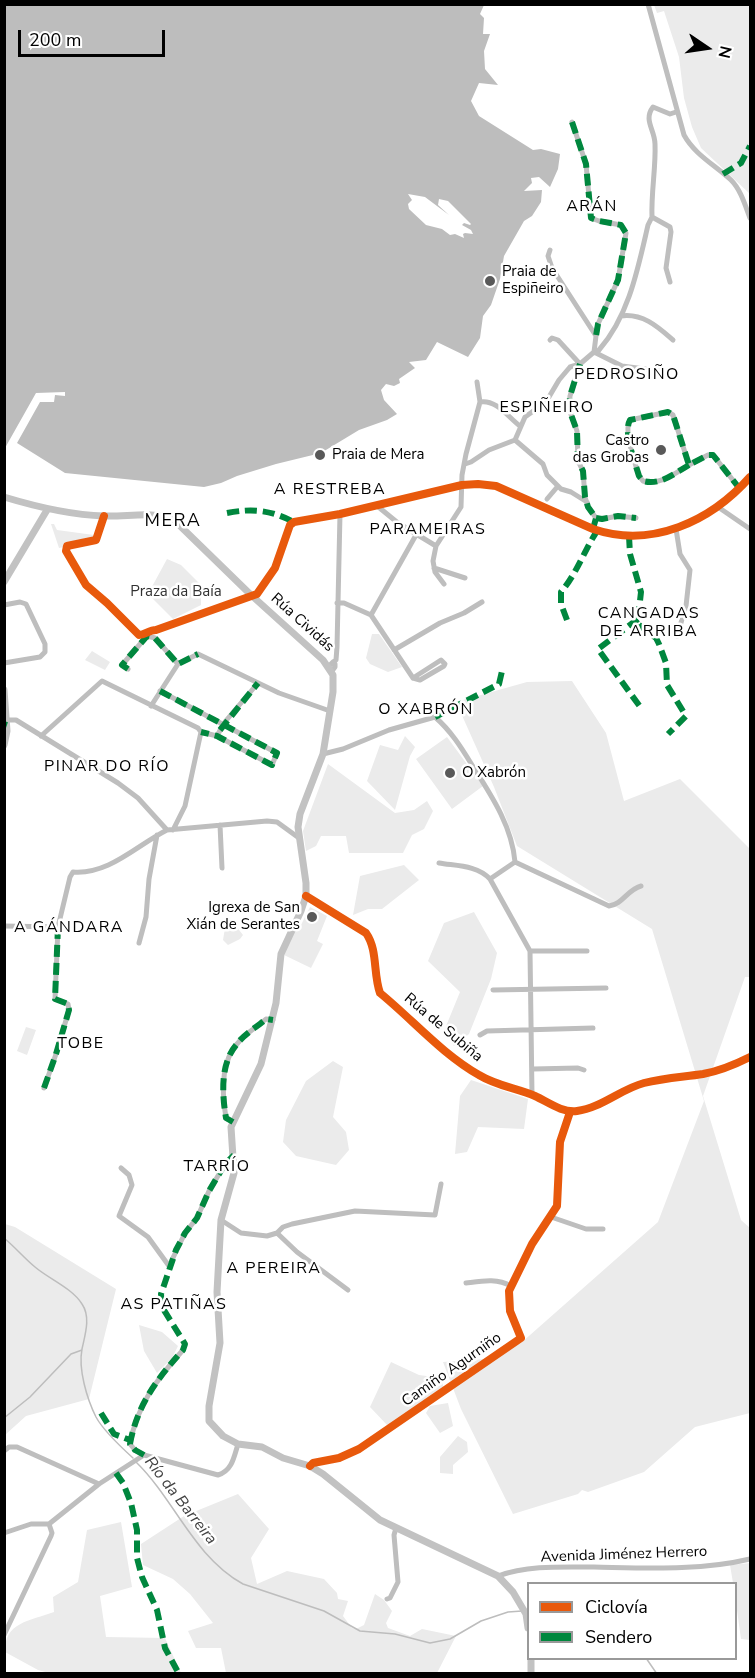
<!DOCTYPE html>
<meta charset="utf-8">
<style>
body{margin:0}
#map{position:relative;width:755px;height:1678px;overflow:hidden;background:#fff;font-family:"Nunito Sans",sans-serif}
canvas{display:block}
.frame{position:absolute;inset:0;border:6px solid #000;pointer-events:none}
.legend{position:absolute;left:527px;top:1582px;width:210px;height:78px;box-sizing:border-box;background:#fff;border:2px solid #999;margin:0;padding:8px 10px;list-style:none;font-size:18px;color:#000}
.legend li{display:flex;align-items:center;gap:12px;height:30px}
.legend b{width:30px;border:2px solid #999}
.north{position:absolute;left:677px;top:18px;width:60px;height:60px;-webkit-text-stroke:4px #fff;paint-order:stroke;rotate:103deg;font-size:16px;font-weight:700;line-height:24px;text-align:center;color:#000}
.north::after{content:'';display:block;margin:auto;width:21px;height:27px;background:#000;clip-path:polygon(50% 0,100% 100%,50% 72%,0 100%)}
.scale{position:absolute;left:18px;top:30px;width:147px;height:27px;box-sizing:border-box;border:3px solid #000;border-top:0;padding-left:8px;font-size:18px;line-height:21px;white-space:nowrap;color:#000;-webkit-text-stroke:4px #fff;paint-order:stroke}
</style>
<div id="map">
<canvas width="755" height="1678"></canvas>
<div class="frame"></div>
<ul class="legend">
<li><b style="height:8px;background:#e8590c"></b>Ciclovía</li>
<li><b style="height:8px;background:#00873e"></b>Sendero</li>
</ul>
<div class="north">N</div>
<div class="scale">200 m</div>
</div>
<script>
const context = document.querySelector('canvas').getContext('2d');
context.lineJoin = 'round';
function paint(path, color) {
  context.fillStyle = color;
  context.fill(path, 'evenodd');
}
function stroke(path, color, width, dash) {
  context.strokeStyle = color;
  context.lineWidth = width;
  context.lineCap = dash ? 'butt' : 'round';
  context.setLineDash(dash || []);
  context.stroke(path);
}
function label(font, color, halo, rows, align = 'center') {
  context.font = font + ' "Nunito Sans",sans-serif';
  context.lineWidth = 5;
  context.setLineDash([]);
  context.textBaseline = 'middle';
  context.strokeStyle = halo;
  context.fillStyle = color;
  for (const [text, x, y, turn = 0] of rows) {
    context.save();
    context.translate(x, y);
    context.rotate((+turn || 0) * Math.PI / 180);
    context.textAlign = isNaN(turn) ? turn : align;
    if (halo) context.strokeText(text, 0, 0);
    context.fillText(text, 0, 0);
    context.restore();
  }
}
paint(new Path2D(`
 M654 5H750V194L701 148 692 127 684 98 679 57 664 11 657 13Z
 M51 524H54L57 530 94 535 90 542 59 548Z
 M167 559 181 565 207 591 201 598V605L173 619 148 594Z
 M372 634H379L402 667 388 672 370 664 366 658Z
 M92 651 110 662 105 670 85 660Z
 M572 681 606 733 624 801 680 779 750 849V977H745L703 1096 741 1220 750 1228V1413L695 1427 644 1472 588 1492 582 1490 578 1494 513 1514 461 1409 443 1362 485 1359 521 1343 658 1222 704 1101 652 929 517 846 494 787 456 702 527 682Z
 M405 736 415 747 410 756 395 810 367 781 380 745 398 750Z
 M447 737 483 786 452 809 416 759Z
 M328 764 395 813 414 810 427 801 433 811 424 829 412 835 403 853H349L346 836H321L316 846 306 851 303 831Z
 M404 865 419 880 382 909H368L353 915 360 876Z
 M310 907 327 916 317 941 323 944 311 968 284 955 296 926 300 927Z
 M474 912 497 953 491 979 469 1034 454 1046 444 1031 460 992 428 961 444 923Z
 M229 925 236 926 243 935 240 939 228 945 223 940 225 928Z
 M26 1027 36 1030 27 1055 17 1051Z
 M333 1061 343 1067 333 1117 346 1132 349 1150 336 1165 296 1156 283 1142 286 1120 306 1081Z
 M471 1080 528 1099 524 1129 478 1127 467 1152 455 1154 460 1096Z
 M5 1224 15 1227 116 1289 89 1399 26 1416 5 1435Z
 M139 1325 162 1332 178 1346 172 1358 157 1373 144 1351Z
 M391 1362 419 1375 441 1378 444 1389 388 1426 370 1407Z
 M448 1403 453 1426 440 1433 426 1413 430 1406Z
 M458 1436 467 1442 468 1452 453 1465V1474L440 1473V1457Z
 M238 1494 269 1529 251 1558 257 1584 287 1571 324 1579 337 1593 338 1599 348 1601 343 1616 352 1628 356 1629 364 1625 375 1594 384 1600 392 1611 386 1623 388 1628 410 1636 422 1629 456 1636 437 1673H226L221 1648H196L188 1631 213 1623 190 1594 173 1579 143 1565 141 1544 184 1516Z
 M121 1522 132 1587 100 1596 106 1637 165 1638 181 1673H49L38 1670 5 1652C4 1622 30 1621 54 1612L53 1597 78 1582 87 1530Z
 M750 1563V1640L741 1639 736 1603V1584L733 1583 730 1565Z`), '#ebebeb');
paint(new Path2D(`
 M5 4 484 5 480 14 484 18 483 34H490L484 51 485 69 498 85 479 83 471 101 479 116 533 150 541 149 560 154 558 169 550 187 539 177 531 178 532 183 524 191 542 190 541 202 532 216 524 221 504 256 500 279 491 305 483 316 480 338 468 357 437 342 426 360 409 362 415 368 399 379 400 383 394 386 386 384 381 390 384 400 397 414 387 420 359 430 321 453 276 464 237 476 221 483 204 487 65 473 17 443 40 402H54L55 395 65 396V392L36 393 5 448ZM408 194 425 197 449 215 438 205 439 199 448 201 471 224 470 225 464 223 462 225 471 230 473 234 465 233 463 234 464 238 455 234 450 235 442 229 426 225 409 209 408 204 412 200Z`), '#bdbdbd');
stroke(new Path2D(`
 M4 1238C15 1247 24 1258 35 1267 49 1279 72 1288 82 1304 91 1317 85 1335 82 1349 78 1369 87 1399 96 1417 103 1430 122 1448 133 1458
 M4 1418 30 1397 71 1354 82 1350
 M136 1462C175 1500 193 1556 243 1584L324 1611 360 1631 395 1634 430 1643 450 1639 481 1621 508 1612 522 1611
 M646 1658 657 1674`), '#bdbdbd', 1.5);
stroke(new Path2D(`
 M648 4 684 135C695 155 715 165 731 180 741 190 745 205 750 218
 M572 122 586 164 591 218 599 221 621 225 626 233 618 280 598 324 596 336
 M652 217 670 227 671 232 666 268 670 282
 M550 250 548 256 552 268 596 336 594 352
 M621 316C643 313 658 327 673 340
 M550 340 552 338 558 340 580 364
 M594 352 622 366 660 371
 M580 364 570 396 569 409 577 431 578 461 583 471 585 497 588 507 596 518 593 529
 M480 402C496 399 508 417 520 426
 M515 440 525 417 546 402 559 380 570 367 580 364 594 352 599 350C629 316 638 268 648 225L652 217C651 192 656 168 655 144 655 130 643 120 653 107L670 114 676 112
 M515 440 543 464 547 475 561 489 571 492 587 502
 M465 464 471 462 489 450 515 440
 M689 465C675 473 660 486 643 481L639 476C635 462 623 432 630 420L668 412 673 415 689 465 708 455H713L740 489
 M547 499 558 486
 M376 505 398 523 436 546
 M718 507 750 529
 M104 516 96 540 67 546 66 551 86 585 107 603 139 635C145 635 149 630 156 630L257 594 275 568 290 525 294 522 340 514 462 485 478 484 496 486 593 529C652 549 711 521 750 477
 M596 518 602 519 618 516 636 518
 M676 529 680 554 690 570 686 606 677 636
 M434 568 465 578
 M444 584 435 572 433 561 436 546 461 507 462 475 466 454 480 402 477 382
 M337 603H344L371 615 413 678
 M4 605 20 602 26 604 45 644V652L40 657 4 663
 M371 615 416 535
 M394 650 440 623 464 613 482 602
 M441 660 445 664 444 666 420 680 413 678Z
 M333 662 336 660 337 647 340 514
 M329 666 333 662 335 664V667L332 671
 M128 669 122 665 147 636 155 638 178 664 198 654 279 693 330 711
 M151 706 178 664
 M7 720H16L118 783 138 798 167 830 267 821 277 822 299 838
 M41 736 102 681 198 728 201 732 217 736 272 765 277 753 160 691
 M217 736 224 723 258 683
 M323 754 343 749 389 730 435 717C451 731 461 747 472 765 491 795 512 826 515 862
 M220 825 222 868
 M173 830 185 806 201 732
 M515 862 609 906C623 904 627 890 641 886
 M439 863C456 866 477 865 490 879L530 951 532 1095
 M490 879 515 862
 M306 896 366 933C378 950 373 974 380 993 413 1020 442 1054 479 1075 497 1086 516 1088 535 1096 548 1102 562 1113 577 1111 601 1108 621 1089 644 1083 664 1078 683 1077 703 1074 720 1071 736 1064 750 1057
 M4 926 58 927 70 877 73 872C109 875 137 845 167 830
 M139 943 146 917 149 879 157 835
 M530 951H587
 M493 990 606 988
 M480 1035 487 1031 593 1028
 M533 1069 578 1068 584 1070
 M44 1088 56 1054 69 1010 68 1004 55 999 58 927
 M233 1122 226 1118C222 1094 220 1063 237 1044 244 1034 257 1027 266 1019L273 1020
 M121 1168 129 1175 132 1185 119 1216 148 1237 169 1266 185 1233 197 1218 209 1191 225 1164 234 1155
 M551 1217 586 1229H603
 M221 1220 241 1233 267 1236 277 1233 283 1227 292 1224 355 1211 435 1215 441 1184
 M277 1233 297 1252 348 1290
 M466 1283C482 1281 497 1278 511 1286
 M183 1350C157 1379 137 1405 130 1444L135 1450 144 1455 218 1475C232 1471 234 1457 238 1444
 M4 1451 9 1447H17L99 1484
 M310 1466 313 1463 339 1458 359 1449 521 1338 510 1311 509 1291 532 1244 557 1206 560 1142 570 1112
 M4 1533 31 1524H49L99 1484 144 1455
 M498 1576C528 1565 563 1567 594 1567 646 1568 700 1571 750 1559
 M387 1599 390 1598 398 1582 394 1535 396 1528
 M4 1635 51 1536 52 1533 49 1524`), '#bebebe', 5);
stroke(new Path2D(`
 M4 497C37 507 70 515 104 516 127 517 152 511 173 519L250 594 323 660 333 675V692L323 754 300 814 298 827 306 883V896L301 911 281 954 276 1003 261 1064 231 1127 234 1173 221 1220 217 1292 220 1343 209 1406V1421L223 1436 238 1444 262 1447 283 1458 310 1466 323 1474 380 1520 498 1576 513 1592 526 1614 528 1628
 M4 582 47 510
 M4 690 7 731 4 745
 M531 1658V1674`), '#c2c2c2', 7);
stroke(new Path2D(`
 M572 122 586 164 591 218 599 221 621 225 626 233 618 280 598 324 596 336
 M723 174 741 163 750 146
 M580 364 570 396 569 409 577 431 578 461 583 471 585 497 588 507 596 518 593 529
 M689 465C675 473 660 486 643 481L639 476C635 462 623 432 630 420L668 412 673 415 689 465 708 455H713L740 489
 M227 513C253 508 270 510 294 522
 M596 518 602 519 618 516 636 518
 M629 536 630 554 641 592 638 619 639 625 656 638 659 644 666 663 667 685 686 716 668 734
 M638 619 598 649 641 708
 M567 620 561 604V592C577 573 584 551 597 531
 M128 669 122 665 147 636 155 638 178 664 198 654
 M160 691 277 753 272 765 217 736 201 732
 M435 717 499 684 502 671
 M4 724 7 725
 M220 730 258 683
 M44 1088 56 1054 69 1010 68 1004 55 999 58 927
 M233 1122 226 1118C222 1094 220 1063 237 1044 244 1034 257 1027 266 1019L273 1020
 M101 1413 114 1434 130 1440
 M144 1455 135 1450 130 1444C137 1405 157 1379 183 1350L185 1344 162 1307 161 1294 176 1250 185 1233 197 1218 209 1191 225 1164 234 1155
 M116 1473 123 1483 131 1503 137 1530V1558L142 1577 157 1610 165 1648 179 1674`), '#00873e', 6, [12, 6]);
stroke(new Path2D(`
 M104 516 96 540 67 546 66 551 86 585 107 603 139 635C145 635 149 630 156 630L257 594 275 568 290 525 294 522 340 514 462 485 478 484 496 486 593 529C652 549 711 521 750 477
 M306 896 366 933C378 950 373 974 380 993 413 1020 442 1054 479 1075 497 1086 516 1088 535 1096 548 1102 562 1113 577 1111 601 1108 621 1089 644 1083 664 1078 683 1077 703 1074 720 1071 736 1064 750 1057
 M310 1466 313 1463 339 1458 359 1449 521 1338 510 1311 509 1291 532 1244 557 1206 560 1142 570 1112`), '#e8590c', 8);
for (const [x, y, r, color] of [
 [490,281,6,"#595959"],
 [661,450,6,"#595959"],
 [320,455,6,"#595959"],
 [450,773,6,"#595959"],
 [312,917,6,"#595959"]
]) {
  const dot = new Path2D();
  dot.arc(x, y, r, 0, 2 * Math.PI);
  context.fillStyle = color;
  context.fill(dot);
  stroke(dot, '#fff', 2);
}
label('15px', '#000', '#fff', [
 ["Praia de",502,272],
 ["Espiñeiro",502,289],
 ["Castro",649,441,"right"],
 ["das Grobas",649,458,"right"],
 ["Praia de Mera",332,455],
 ["O Xabrón",462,773],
 ["Igrexa de San",300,908,"right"],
 ["Xián de Serantes",300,925,"right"]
], 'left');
label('15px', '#313131', '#fff', [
 ["Praza da Baía",176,592]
]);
label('15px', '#000', '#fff', [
 ["Rúa Cividás",302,623,42],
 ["Rúa de Subiña",443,1028,40],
 ["Camiño Agurniño",452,1370,-35],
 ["Avenida Jiménez Herrero",624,1555,-2]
]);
context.letterSpacing = '1.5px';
label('16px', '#000', '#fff', [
 ["ARÁN",592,207],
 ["PEDROSIÑO",627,375],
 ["ESPIÑEIRO",547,408],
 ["A RESTREBA",330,490],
 ["PARAMEIRAS",428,530],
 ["CANGADAS",649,614],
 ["DE ARRIBA",649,632],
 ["O XABRÓN",426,710],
 ["PINAR DO RÍO",107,767],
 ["A GÁNDARA",69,928],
 ["TOBE",81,1044],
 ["TARRÍO",217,1167],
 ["A PEREIRA",274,1269],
 ["AS PATIÑAS",174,1305]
]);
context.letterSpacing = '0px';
label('italic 16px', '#424242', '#fff', [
 ["Río da Barreira",180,1501,52]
]);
context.letterSpacing = '1.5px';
label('18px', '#000', '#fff', [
 ["MERA",173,522]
]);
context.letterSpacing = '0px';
</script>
